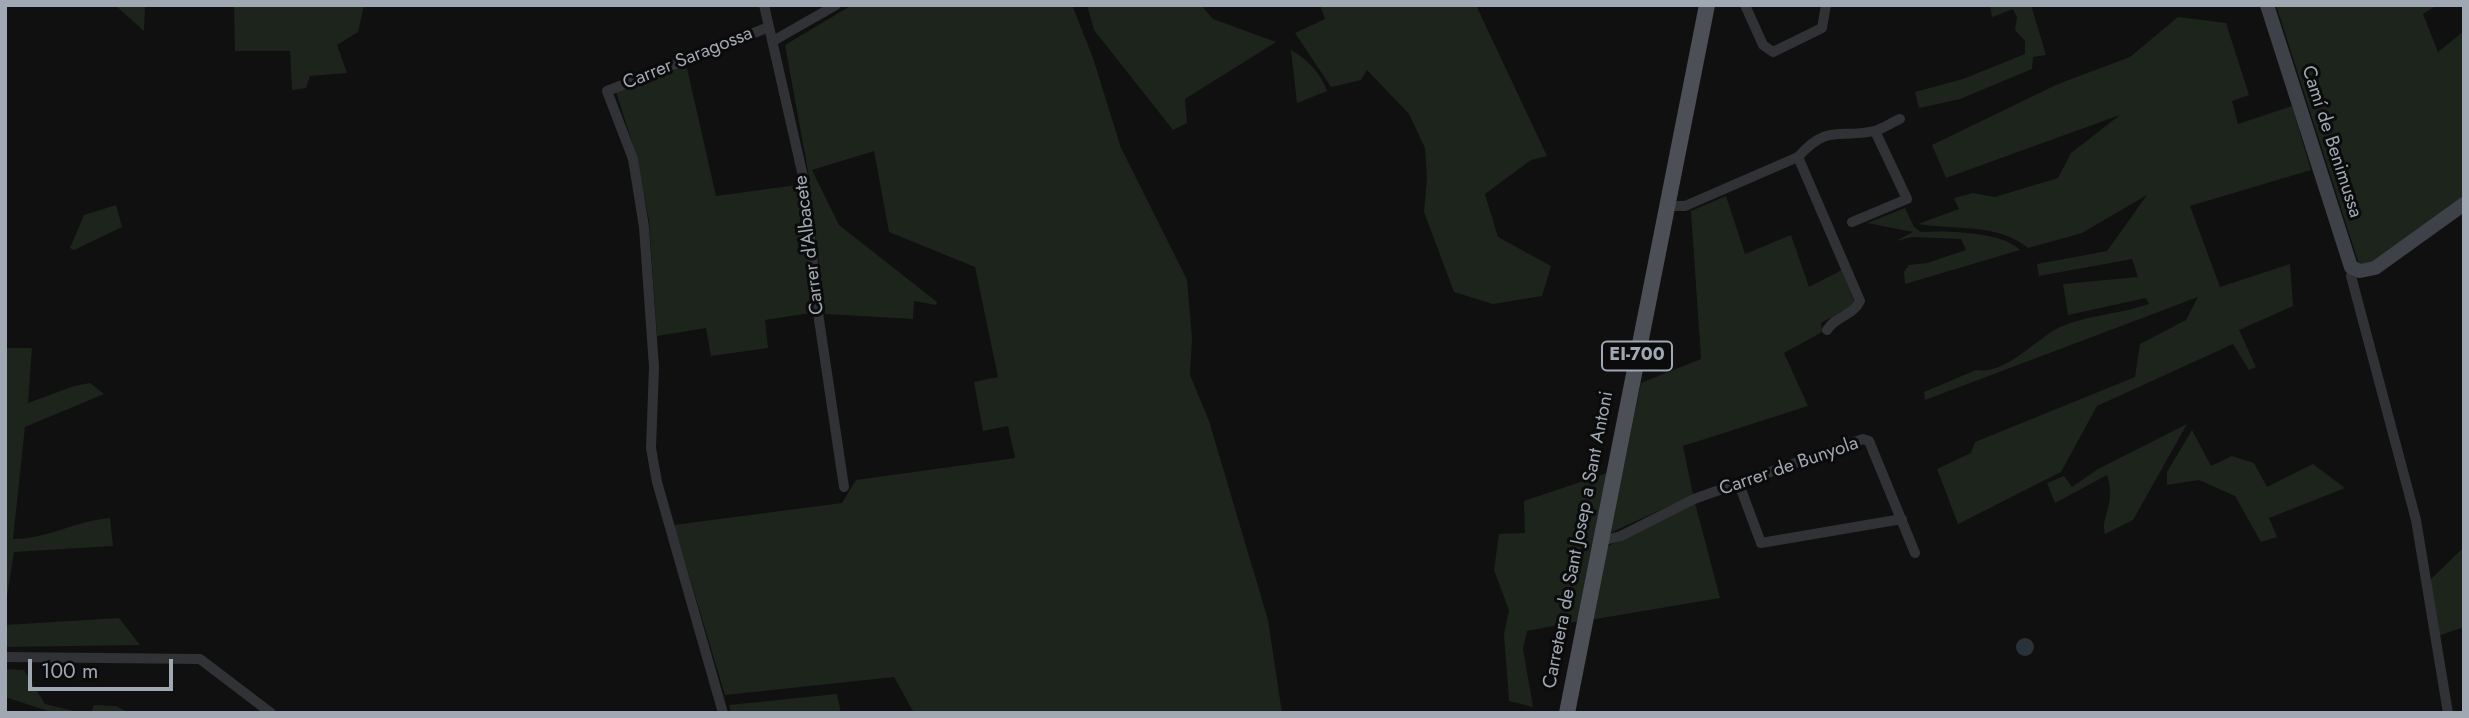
<!DOCTYPE html>
<meta charset="utf-8">
<style>
body{margin:0}
#map{position:relative;width:2469px;height:718px;overflow:hidden;background:#101011;font-family:Jost,sans-serif}
canvas{display:block}
.frame{position:absolute;inset:0;border:7px solid #a0a8b3;pointer-events:none}
.scale{position:absolute;left:28px;top:659px;width:145px;height:32px;box-sizing:border-box;border:4px solid #a0a8b3;border-top:0;padding-left:9px;font-size:21px;line-height:24px;white-space:nowrap;color:#a0a8b3;-webkit-text-stroke:5px #0b0b0c;paint-order:stroke}
</style>
<div id="map">
<canvas width="2469" height="718"></canvas>
<div class="frame"></div>
<div class="scale">100 m</div>
</div>
<script>
const context = document.querySelector('canvas').getContext('2d');
context.lineJoin = 'round';
function paint(path, color) {
  context.fillStyle = color;
  context.fill(path, 'evenodd');
}
function stroke(path, color, width, dash) {
  context.strokeStyle = color;
  context.lineWidth = width;
  context.lineCap = dash ? 'butt' : 'round';
  context.setLineDash(dash || []);
  context.stroke(path);
}
function label(font, color, halo, rows, align = 'center') {
  context.font = font + ' Jost,sans-serif';
  context.lineWidth = 6;
  context.setLineDash([]);
  context.textBaseline = 'middle';
  context.strokeStyle = halo;
  context.fillStyle = color;
  for (const [text, x, y, turn = 0] of rows) {
    context.save();
    context.translate(x, y);
    context.rotate((+turn || 0) * Math.PI / 180);
    context.textAlign = isNaN(turn) ? turn : align;
    if (halo) context.strokeText(text, 0, 0);
    context.fillText(text, 0, 0);
    context.restore();
  }
}
paint(new Path2D(`
 M115 5H145L144 31Z
 M234 5H364L358 32 337 45 347 73 310 76 306 88 292 90 290 51H235Z
 M852 5H1072L1093 58 1121 148 1187 280 1192 338 1190 375 1209 421 1268 620 1282 713H914L894 677 725 695 674 525 842 503 856 480 1015 458 1008 426 983 431 974 382 998 377 975 267 889 232 874 151 812 170 839 225 937 302 936 305 914 301 913 319 825 314 808 171 785 45Z
 M1087 5H1201L1213 19 1276 42 1185 99 1187 123 1173 130 1094 30Z
 M1320 5H1476L1547 156 1531 160 1485 194 1498 237 1551 266 1542 296 1493 304 1454 292 1424 212 1427 178 1425 148 1409 114 1367 70 1361 80 1331 87 1295 33 1325 19Z
 M1990 5H2031L2046 55 2033 57 2032 69 1960 99 1919 108 1915 92 1963 79 2025 54V41L2015 30 2017 17 2013 9 1992 17Z
 M2276 5H2437L2423 14 2438 52 2464 31V197L2370 263 2362 265 2358 261Z
 M2178 17 2226 23 2249 95 2232 101 2238 124 2292 106 2311 170 2190 206 2220 287 2290 264 2293 306 2239 330 2256 367 2249 370 2233 344 2097 406 2061 472 1958 524 1937 469 1971 453 1975 442 2135 377 2140 344 2186 320 2198 297 1925 400 1924 392 1976 370C2006 375 2034 340 2060 327 2087 315 2121 314 2149 304L2146 298 2068 315 2063 284 2138 277 2132 259 2039 276 2037 264 2107 251 2147 195 2082 233 2028 248C1998 223 1954 230 1918 224L1959 209 1954 198 1973 193 1995 197 2058 178 2071 153 2120 115 1946 178 1932 145 2058 84 2130 57Z
 M1291 50C1307 59 1321 73 1327 91L1297 103Z
 M686 64 716 196 797 185 804 199 814 310 811 313 765 320 768 348 711 356 706 328 657 336 649 221 635 151 616 92Z
 M1726 196 1745 254 1791 235 1809 287 1842 270 1855 304 1821 323 1822 332 1784 353 1808 406 1683 446 1693 495 1610 533 1641 383 1701 359 1691 211Z
 M116 205 122 227 74 250 70 248 84 215Z
 M1905 208 1914 227 1921 232C1945 230 2003 232 2020 250L1905 284 1904 272 1909 265 1927 263 1966 250 1961 239 1912 237 1896 241 1913 232 1867 223Z
 M5 348H32L28 403 74 386 90 383 104 394 25 427 13 539C47 539 75 521 110 518L113 546 14 552 5 609Z
 M2187 424 2133 520 2105 534C2100 515 2117 505 2107 475L2055 503 2047 483 2064 476 2072 487 2098 469Z
 M2192 430 2211 466 2232 456 2254 463 2267 487 2313 464 2345 488 2269 518 2277 537 2261 542 2235 496 2199 480 2167 485V472Z
 M1607 473 1579 621 1527 631 1523 649 1533 707 1509 701 1504 634 1509 610 1494 570 1499 534 1525 533 1524 501Z
 M1695 503 1720 598 1590 620 1604 548Z
 M2464 547V627L2438 636 2429 581Z
 M119 618 140 645 5 647V625Z
 M5 669 24 670 45 704 82 713H54L5 697Z
 M837 694 841 713H731L729 705Z
 M94 705 116 706 129 713H91Z`), '#1c241c');
paint(new Path2D(`
 M2016 647a9 9 0 1 1 18 0a9 9 0 1 1-18 0Z`), '#283238');
stroke(new Path2D(`
 M764 5 805 185 818 313 844 487
 M1745 5 1763 45 1773 52 1822 28 1826 5
 M773 41 836 5
 M1667 206H1685L1798 157
 M1852 222 1907 199 1875 131
 M2355 270 2351 276 2416 520 2448 713
 M1827 330C1835 316 1853 316 1860 301L1798 157C1828 123 1839 139 1874 131 1883 129 1892 122 1900 119
 M1739 484 1761 543 1902 519
 M1601 541 1621 536 1694 499 1863 439 1869 441 1915 553
 M5 657 200 659 271 713
 M723 713 657 482 651 448 654 367 644 227 633 159 607 91 769 27`), '#303236', 10);
stroke(new Path2D(`
 M2267 5 2351 267 2360 271 2375 268 2464 204`), '#3e4147', 14);
stroke(new Path2D(`
 M1567 713 1707 5`), '#4c4f56', 16);
for (const [x, y, w] of [
 [1637,356,70]
]) {
  const box = new Path2D();
  box.roundRect(x - w / 2, y - 14.5, w, 29, 5);
  context.fillStyle = '#0b0b0c';
  context.fill(box);
  stroke(box, '#a0a8b3', 2);
}
label('bold 18px', '#a0a8b3', null, [
 ["EI-700",1637,356]
]);
label('19px', '#a0a8b3', '#0b0b0c', [
 ["Carrer Saragossa",688,59,-22],
 ["Camí de Benimussa",2331,142,72],
 ["Carrer d'Albacete",810,245,-97],
 ["Carrer de Bunyola",1789,467,-19],
 ["Carretera de Sant Josep a Sant Antoni",1579,540,-79]
]);
</script>
